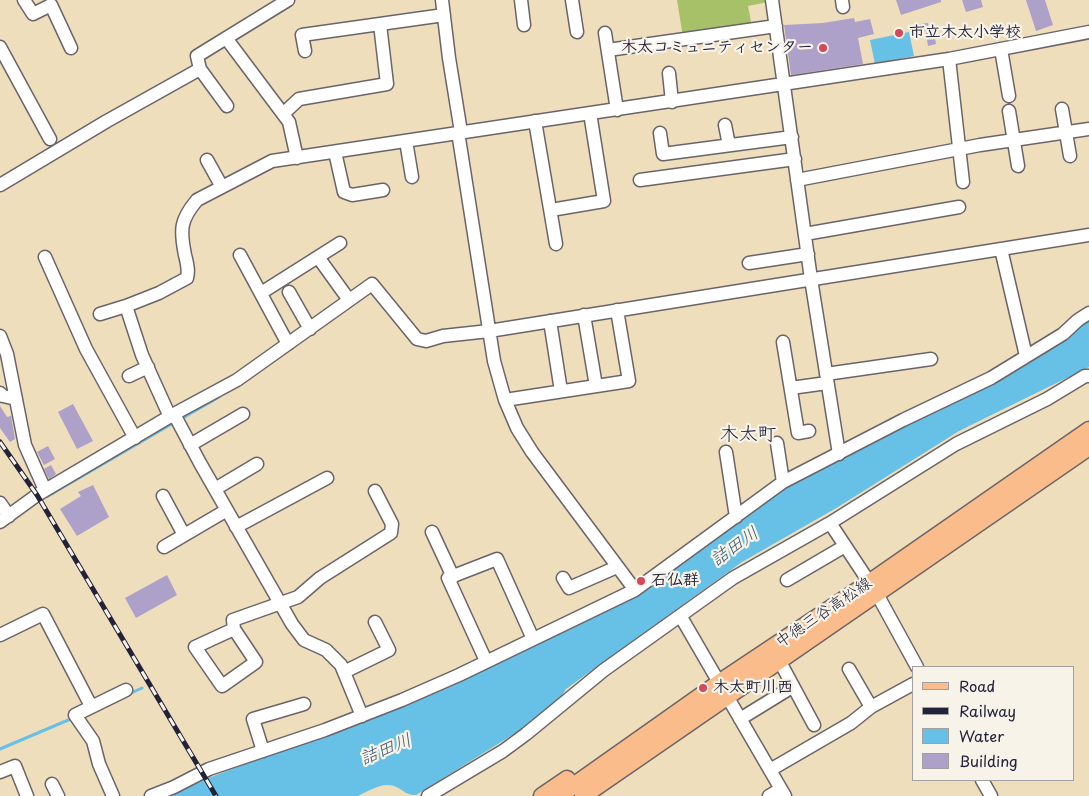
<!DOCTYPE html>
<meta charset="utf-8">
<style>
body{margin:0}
#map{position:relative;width:1089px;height:796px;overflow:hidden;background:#efdebc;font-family:"Playpen Sans",sans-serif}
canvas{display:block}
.legend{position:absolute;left:912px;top:666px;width:162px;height:115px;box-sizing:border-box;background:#f7f3e8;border:1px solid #a29fa3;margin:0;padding:6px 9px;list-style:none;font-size:15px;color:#22223b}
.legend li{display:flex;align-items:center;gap:10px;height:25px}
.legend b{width:25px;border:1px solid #a29fa3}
</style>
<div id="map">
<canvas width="1089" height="796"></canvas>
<ul class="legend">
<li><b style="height:6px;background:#fabc8b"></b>Road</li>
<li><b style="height:6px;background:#22223b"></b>Railway</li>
<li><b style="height:14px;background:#67c0e5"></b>Water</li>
<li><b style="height:14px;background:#ada0c9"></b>Building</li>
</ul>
</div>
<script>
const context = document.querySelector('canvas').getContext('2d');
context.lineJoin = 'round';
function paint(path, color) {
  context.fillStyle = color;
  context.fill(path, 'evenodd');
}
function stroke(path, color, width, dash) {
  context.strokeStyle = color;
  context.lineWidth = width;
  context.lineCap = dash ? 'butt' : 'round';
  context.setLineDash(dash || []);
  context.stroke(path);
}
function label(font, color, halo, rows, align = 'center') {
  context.font = font + ' "Playpen Sans","Klee One",sans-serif';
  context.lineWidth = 4.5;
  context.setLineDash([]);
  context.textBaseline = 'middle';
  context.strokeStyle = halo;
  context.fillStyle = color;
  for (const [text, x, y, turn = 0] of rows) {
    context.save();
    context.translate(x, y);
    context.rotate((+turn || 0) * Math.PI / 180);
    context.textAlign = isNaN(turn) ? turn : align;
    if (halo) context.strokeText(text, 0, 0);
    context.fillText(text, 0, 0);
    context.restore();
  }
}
paint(new Path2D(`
 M677 0H767L768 2 748 6 752 27 683 37Z`), '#a7c168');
paint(new Path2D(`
 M909 32 914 56 875 64 870 40Z
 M1089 318V367L959 431 838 507 742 562 566 689 554 709 416 795C407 796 402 789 394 786 381 782 369 791 358 796H162L406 702 643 590 785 486Z`), '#67c0e5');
stroke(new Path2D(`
 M181 419 219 397
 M48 496 175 422
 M129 694 142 688
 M0 749 73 718`), '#67c0e5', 3);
paint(new Path2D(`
 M896 0H941V2L901 15Z
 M962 0H981L983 7 966 12Z
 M1026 0H1045L1053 25 1036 31Z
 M854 18 855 22 870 19 874 34 858 38 863 64 791 75 784 25 823 23Z
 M928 23 929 30 916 33 914 25Z
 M934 32 936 44 928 46 926 33Z
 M73 404 93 441 77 449 58 412Z
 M0 406 7 417 11 416 15 439 10 442 0 428Z
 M48 446 55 459 44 465 37 452Z
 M51 465 56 474 49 479 44 469Z
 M93 485 109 517 77 536 60 509 81 496 78 492Z
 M167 575 177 595 136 618 125 598Z`), '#ada0c9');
const minor = new Path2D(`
 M24 0 33 14 51 5 71 48
 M442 0 449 58 461 132
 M521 0 524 25
 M572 0 577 32
 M772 0 811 279 839 454
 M842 0 843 7
 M605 33 617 110
 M226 38 289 122 297 158
 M0 47 50 139
 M1001 49 1009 96
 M608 50 776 26
 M305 51 302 35 380 24
 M949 59 963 182
 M200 69 197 56 288 0
 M669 73 672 102
 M1062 109 1070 156
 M1009 111 1018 166
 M283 114 299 99 387 84 380 24 444 15
 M535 121 556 244
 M725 125 729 145
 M458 132 494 361 505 400 517 428 532 452 635 590
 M660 133 663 154 792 137
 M406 141 412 177
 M335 152 344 192 352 195 383 190
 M207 160 222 187
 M640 180 795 159
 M797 180 980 145 1089 129
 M0 185 107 121 200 69 227 106
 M551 210 604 201 590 113
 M805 234 959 207
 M1001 249 1026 356
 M240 255 288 344
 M45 257 86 349 135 438
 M318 257 349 300
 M749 263 808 254
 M289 292 310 329
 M261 293 340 243
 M126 306 159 293 187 278C189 270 187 263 185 255 180 230 180 220 197 200L272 161 949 59 1089 32
 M100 314 126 306 142 355 170 417
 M584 315 596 386
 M550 321 561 391
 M0 336 7 354 25 445 45 490
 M783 342 798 433 809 431
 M826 374 931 359
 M129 376 148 367
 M791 388 827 383
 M0 393 3 396 16 399
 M505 400 629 381 617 310
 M174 414 200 463 292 624 304 640 326 650 341 665 362 716
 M777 443 783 482
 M190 445 243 414
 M726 452 736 517
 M215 489 257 464
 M163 496 184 535
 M0 503 9 516
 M0 522 37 495 174 414 237 380 372 284 417 339 426 341 443 336 489 331 1089 235
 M830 523 877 594 917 667
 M236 527 327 478
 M432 532 453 577
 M164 547 227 510
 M563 578 569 588 617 567
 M787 580 845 546
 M681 617 785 796
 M234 629 256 662 222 686 195 647 234 629 233 620 298 597 320 578 391 533 392 524 375 491
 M0 635 43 614 91 706
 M779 660 814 725
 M486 661 448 578 497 559 533 639
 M849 669 871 707
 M344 672 389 650 375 622
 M740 719 792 687
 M263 751 253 719 304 704
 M770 770 851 723 871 707 913 684
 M0 772 15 766 27 796
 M982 780 991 796
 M52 784 58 796
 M113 796 99 764 93 741 75 715 126 690
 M151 796 174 787 209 769 325 730 402 700 459 675 635 590 783 482 903 420 991 378 1063 334 1078 320 1089 313
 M428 796 503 751 526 734 604 670 733 578 830 523 956 444 1047 399 1085 376H1089
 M769 796 781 789`);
const major = new Path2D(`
 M542 796 567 779
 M559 796 719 683 869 583 1089 430
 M583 796 1089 447`);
stroke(minor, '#6a6468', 15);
stroke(major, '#6a6468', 19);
stroke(minor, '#fff', 12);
stroke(major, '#fabc8b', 16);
const rail = new Path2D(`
 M0 442 37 495 216 796`);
stroke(rail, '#22223b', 5);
stroke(rail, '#f7f3e8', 3, [9]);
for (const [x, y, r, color] of [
 [899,33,5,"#d1495b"],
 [823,48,5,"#d1495b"],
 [641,581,5,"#d1495b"],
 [703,688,5,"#d1495b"]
]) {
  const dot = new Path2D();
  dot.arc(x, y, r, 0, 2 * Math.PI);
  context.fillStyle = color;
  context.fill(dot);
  stroke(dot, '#f7f3e8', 2);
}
label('bold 16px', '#22223b', '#f7f3e8', [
 ["市立木太小学校",909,33],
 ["木太コミュニティセンター",813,48,"right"],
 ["石仏群",651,581],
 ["木太町川西",713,688]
], 'left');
label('16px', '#22223b', '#f7f3e8', [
 ["中徳三谷高松線",824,613,-34]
]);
label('italic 18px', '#3a5976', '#f7f3e8', [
 ["詰田川",735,547,-35],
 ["詰田川",386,750,-22]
]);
label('19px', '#22223b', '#f7f3e8', [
 ["木太町",748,435]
]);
</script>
